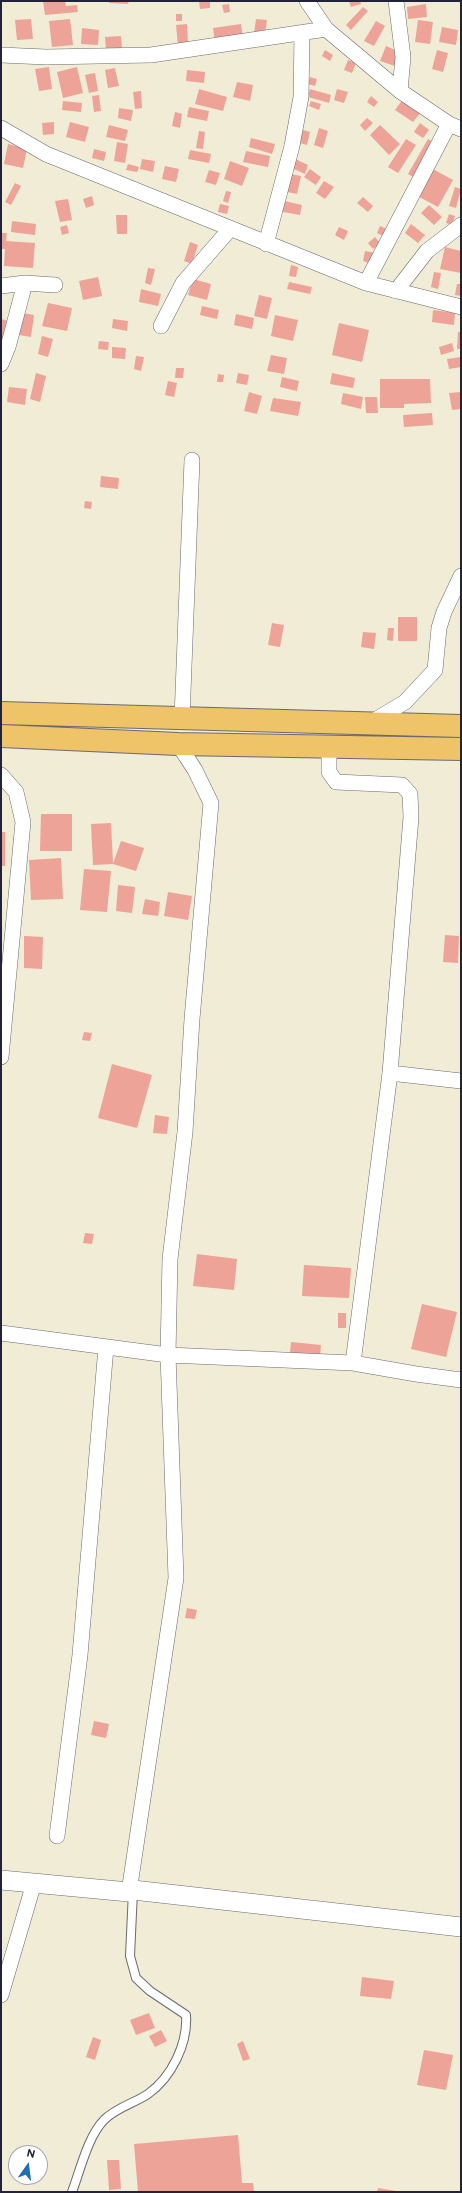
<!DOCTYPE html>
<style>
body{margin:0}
#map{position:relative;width:462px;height:2193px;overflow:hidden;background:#f1ecd5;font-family:"Balsamiq Sans",sans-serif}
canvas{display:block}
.frame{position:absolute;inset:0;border:2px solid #22223b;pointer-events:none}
.north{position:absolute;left:8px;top:2145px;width:40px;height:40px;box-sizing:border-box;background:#fff;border:1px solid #a7a7b1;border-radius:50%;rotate:14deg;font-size:11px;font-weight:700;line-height:16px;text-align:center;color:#22223b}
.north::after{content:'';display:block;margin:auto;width:14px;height:18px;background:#1f6fb2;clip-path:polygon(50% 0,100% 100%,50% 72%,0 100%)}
</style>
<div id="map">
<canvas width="462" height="2193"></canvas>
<div class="frame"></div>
<div class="north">N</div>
</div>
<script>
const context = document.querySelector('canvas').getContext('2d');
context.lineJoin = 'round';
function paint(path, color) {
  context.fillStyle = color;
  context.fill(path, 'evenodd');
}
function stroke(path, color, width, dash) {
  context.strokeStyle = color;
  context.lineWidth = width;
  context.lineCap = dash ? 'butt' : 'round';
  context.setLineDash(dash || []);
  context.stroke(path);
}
paint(new Path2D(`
 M43 1H65L66 6 77 5 78 12 45 15Z
 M109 1H129L128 4 109 3Z
 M199 1H210V8L200 9Z
 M349 1H360L361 4 351 7Z
 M229 4 230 12 224 13 222 5Z
 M426 4 427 17 408 19 407 7Z
 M363 7 368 11 351 30 346 25Z
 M176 14H182V21H176Z
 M31 19 33 39 17 40 15 20Z
 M70 19 73 45 52 47 49 21Z
 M256 19 267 20 265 35 254 33Z
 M418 20 433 22 430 44 415 42Z
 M376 21 385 26 374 46 364 41Z
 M187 24 188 45H178L176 25Z
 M241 24 243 38 215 42 213 28Z
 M442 27 458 30 456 45 439 42Z
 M82 28 99 30 98 45 81 44Z
 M121 36 122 48 106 49 105 37Z
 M386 46 400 52 395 66 380 61Z
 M325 50 333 55 330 61 322 56Z
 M437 50 448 53 443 72 432 69Z
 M348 60 356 63 352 73 344 70Z
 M49 67 52 89 39 91 35 69Z
 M77 67 83 93 63 98 57 72Z
 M115 68 119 86 108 88 105 70Z
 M187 70 205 72 204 83 186 81Z
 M95 73 98 91 89 93 85 75Z
 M310 77 317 79 315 86 308 84Z
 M237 82 253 85 250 101 233 97Z
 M199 89 227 97 223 111 195 104Z
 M310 89 331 95 329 103 308 97Z
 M337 89 348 92 344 103 334 100Z
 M141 91 142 108 135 109 133 92Z
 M99 95 101 111 94 112 92 96Z
 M371 96 378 102 374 107 367 102Z
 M403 99 421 112 413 122 395 110Z
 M63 101 82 103 81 112 62 110Z
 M311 101 321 104 319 110 309 106Z
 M189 107 209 111 207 121 187 117Z
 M119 108 133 110 131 121 118 118Z
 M175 112 182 114 180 128 172 126Z
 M367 118 373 123 365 131 360 125Z
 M54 122V134L43 135 42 123Z
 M70 122 89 127 85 142 66 137Z
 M420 123 429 130 423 138 414 132Z
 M109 125 128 130 125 141 106 137Z
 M380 125 400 144 389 155 370 135Z
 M319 128 328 131 323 148 314 145Z
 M303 130 310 132 307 145 300 143Z
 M199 131 205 132 203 149 196 148Z
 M251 138 275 144 272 154 249 147Z
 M406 139 416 145 398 173 388 167Z
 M428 139 434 143 415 178 408 174Z
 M117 142 128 144 125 163 114 161Z
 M8 144 27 149 23 168 4 164Z
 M94 149 106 152 104 161 92 158Z
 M190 150 211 154 209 163 188 159Z
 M246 151 270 156 268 167 243 162Z
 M293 158 308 165 305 174 289 167Z
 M142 159 155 161 153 172 140 169Z
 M230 161 249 168 242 186 224 179Z
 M128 164 139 167 137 172 126 170Z
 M165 166 179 169 176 182 162 179Z
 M429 167 453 180 438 207 414 194Z
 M310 169 321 177 316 185 304 177Z
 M209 170 220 173 216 185 205 182Z
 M291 174 301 176 297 194 287 192Z
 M324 181 334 187 325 199 316 193Z
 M15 183 21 186 11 205 5 202Z
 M455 187 461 189 456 208 449 206Z
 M226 191 231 192 228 203 223 201Z
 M92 196 94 205 86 208 83 199Z
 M363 197 373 206 368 212 357 203Z
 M68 199 72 220 60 222 55 201Z
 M280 200 302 205 300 215 278 211Z
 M220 204 229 206 227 214 218 212Z
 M429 205 442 217 434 225 421 213Z
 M449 214 455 216 452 225 446 223Z
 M116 215H127V234H117Z
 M12 221 36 224 35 235 11 232Z
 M411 224 425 235 418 243 405 233Z
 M67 225 69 233 62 235 60 227Z
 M380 226 389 230 385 237 377 233Z
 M339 227 348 231 344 240 335 235Z
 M1 233H7L6 241 35 243 33 268 4 266 5 249H1Z
 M375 237 380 243 373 249 368 243Z
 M190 242 198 245 192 264 184 261Z
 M445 247 461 251V273L440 269Z
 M365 251 375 253 372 264 363 261Z
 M291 265 298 267 296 277 289 276Z
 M148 268 155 269 151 285 145 283Z
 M434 272 441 273 438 289 431 287Z
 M98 277 102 296 83 300 79 281Z
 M193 279 211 284 207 300 188 295Z
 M289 282 312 287 310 294 287 289Z
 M457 284H461V296L455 295Z
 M141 289 161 294 158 306 139 302Z
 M259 295 272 298 267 319 254 316Z
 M48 303 72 308 67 331 42 326Z
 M202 306 219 310 217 319 200 315Z
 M433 310 455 313 454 325 432 322Z
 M23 313 34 315 31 337 19 335Z
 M236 314 254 318 252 329 234 325Z
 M275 315 298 320 293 341 271 336Z
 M1 319 13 322 7 343 1 342Z
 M113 319 128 321 127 331 112 328Z
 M339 323 369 330 362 362 332 355Z
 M458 332H461V349H457Z
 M42 336 53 339 48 357 38 354Z
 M99 341 109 342 108 350 98 349Z
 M452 343 454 351 441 355 439 347Z
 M112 347 126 348 125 359 112 358Z
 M271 355 287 358 284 374 267 371Z
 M136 356 144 357 141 371 134 369Z
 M461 357V367L449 369 447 359Z
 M176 368H184L183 378H175Z
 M36 373 46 376 40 402 30 399Z
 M238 373 249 375 247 385 236 383Z
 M332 373 355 378 353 388 330 384Z
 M218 374 224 375 223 382H217Z
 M282 377 299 381 297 391 280 387Z
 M380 379H430L431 403 404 404V408H380Z
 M168 381 177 383 174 397 165 395Z
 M9 387 27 389 25 405 7 402Z
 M249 392 262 396 257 414 244 411Z
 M461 392V409L452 410 449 393Z
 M343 393 363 397 361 409 341 404Z
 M365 397H377L378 413H366Z
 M273 398 301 402 298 416 270 411Z
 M432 413 433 425 404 427 403 415Z
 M101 476 119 478 118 489 100 487Z
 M85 501 92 502 91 509 84 508Z
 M398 617H417V641H398Z
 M272 623 284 625 280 647 268 645Z
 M388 628H394L393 641 387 640Z
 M363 632 376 633 374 649 361 647Z
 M41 814H72V851H40Z
 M111 823 113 864 93 865 91 824Z
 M1 832H5V866H1Z
 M121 841 144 848 136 871 113 864Z
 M61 858 63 899 31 900 29 860Z
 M84 869 111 871 107 912 80 910Z
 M118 885 135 887 132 913 116 911Z
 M168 892 192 896 188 920 164 916Z
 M145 899 160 902 158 916 142 914Z
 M445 935 459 936 458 963 443 962Z
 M24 936 43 937 42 969 24 968Z
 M84 1032 92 1033 90 1041 82 1040Z
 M112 1064 152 1075 137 1128 98 1118Z
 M155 1115 169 1117 167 1134 153 1133Z
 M85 1233 94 1234 92 1244 83 1243Z
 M197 1254 237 1259 234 1290 193 1286Z
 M304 1265 351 1268 349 1298 302 1296Z
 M422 1304 457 1312 446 1357 411 1349Z
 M338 1313H346V1328H338Z
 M291 1342 321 1345 320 1356 290 1353Z
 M187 1608 197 1610 195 1619 185 1618Z
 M94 1721 109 1724 106 1738 91 1735Z
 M362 1977 394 1981 391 1999 360 1996Z
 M149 2013 155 2028 136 2035 130 2020Z
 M161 2030 167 2041 155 2047 149 2036Z
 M93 2037 101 2040 95 2060 86 2057Z
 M243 2041 250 2059 243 2061 237 2044Z
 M424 2050 453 2055 446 2090 417 2085Z
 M238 2135 242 2183H253L254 2192H138L134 2144Z
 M107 2160H119L121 2189 109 2190Z
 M378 2188 396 2191 395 2192H377Z`), '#eda397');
const service = new Path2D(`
 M72 2192C80 2171 88 2136 104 2120 115 2108 135 2103 148 2094 172 2077 188 2043 186 2015L150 1991 136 1978 130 1956 133 1891`);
const minor = new Path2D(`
 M307 1 326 29 400 91 449 124 461 129
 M396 1 403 57 400 91
 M1 55 46 57 151 55 326 29
 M1 128 46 154 366 283 461 307
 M266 244 292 146 301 97 302 34
 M366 283 449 124
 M1 286 25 283 55 285
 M396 291 427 251 461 225
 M161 326 183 283 230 229
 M1 364 8 347 25 283
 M182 718 192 460
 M370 723 405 702 435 670 439 628 444 612 461 576
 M329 745V772L336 782 402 785 410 794 411 817 390 1073 353 1363
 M1 775 16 792 23 822 1 1057
 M390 1073 461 1081
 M1 1333 168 1355 353 1363 416 1374 461 1380
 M57 1836 80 1655 106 1347
 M129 1892 176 1578 168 1355 170 1259 185 1132 192 1019 211 803 195 770 178 744
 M1 1995 34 1883`);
const tertiary = new Path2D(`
 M1 1880 129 1892 133 1890 461 1927`);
const primary = new Path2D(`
 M1 713 461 726
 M1 736 178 744 461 749`);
stroke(service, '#6a6971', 10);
stroke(minor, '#6a6971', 16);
stroke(tertiary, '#6a6971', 20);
stroke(primary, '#6a6971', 24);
stroke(service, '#fff', 8);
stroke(minor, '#fff', 15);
stroke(tertiary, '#fff', 19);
stroke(primary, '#efc469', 22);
</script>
